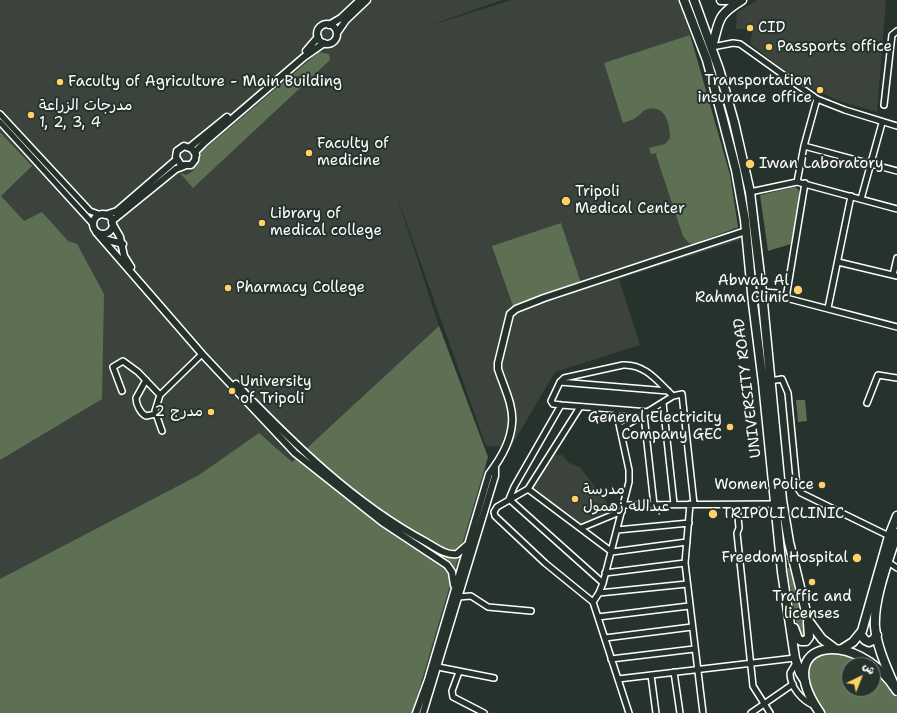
<!DOCTYPE html>
<meta charset="utf-8">
<style>
body{margin:0}
#map{position:relative;width:897px;height:713px;overflow:hidden;background:#26332d;font-family:"Shantell Sans","Playpen Sans Arabic",sans-serif}
canvas{display:block}
.north{position:absolute;left:841px;top:657px;width:40px;height:40px;box-sizing:border-box;background:#26332d;border:1px solid #7d8581;border-radius:50%;rotate:43deg;font-size:11px;font-weight:700;line-height:16px;text-align:center;color:#fff}
.north::after{content:'';display:block;margin:auto;width:14px;height:18px;background:#ffd166;clip-path:polygon(50% 0,100% 100%,50% 72%,0 100%)}
</style>
<div id="map">
<canvas width="897" height="713"></canvas>
<div class="north">ش</div>
</div>
<script>
const context = document.querySelector('canvas').getContext('2d');
context.lineJoin = 'round';
function paint(path, color) {
  context.fillStyle = color;
  context.fill(path, 'evenodd');
}
function stroke(path, color, width, dash) {
  context.strokeStyle = color;
  context.lineWidth = width;
  context.lineCap = dash ? 'butt' : 'round';
  context.setLineDash(dash || []);
  context.stroke(path);
}
function label(font, color, halo, rows, align = 'center') {
  context.font = font + ' "Shantell Sans","Playpen Sans Arabic",sans-serif';
  context.lineWidth = 4;
  context.setLineDash([]);
  context.textBaseline = 'middle';
  context.strokeStyle = halo;
  context.fillStyle = color;
  for (const [text, x, y, turn = 0] of rows) {
    context.save();
    context.translate(x, y);
    context.rotate((+turn || 0) * Math.PI / 180);
    context.textAlign = isNaN(turn) ? turn : align;
    if (halo) context.strokeText(text, 0, 0);
    context.fillText(text, 0, 0);
    context.restore();
  }
}
paint(new Path2D(`
 M0 0H502L425 27 512 0H679L695 50 730 175 740 240 619 279 640 345 555 372 511 447 486 446 395 191 439 326 488 457 470 538 452 582 438 634 413 713H0Z
 M758 0H886L877 112 842 102 796 81 750 43 753 29H736L737 12Z
 M553 455H562L569 463 580 467 613 511 580 525 530 488Z`), '#3c433d');
paint(new Path2D(`
 M690 35 730 175 738 227 693 244 689 243 683 236 656 155 657 153 651 154 649 148 665 144 670 138C670 123 665 103 645 110 643 111 640 115 638 116 634 120 628 121 623 123L604 63Z
 M319 52 329 54 330 60 193 188 180 173 186 175 193 171 199 154Z
 M0 132 32 166 1 196 24 221 42 212 68 241 77 244 104 294 102 399 0 460Z
 M795 187 798 189 800 194 791 244 768 251 760 195Z
 M561 223 581 283 513 306 492 246Z
 M439 326 488 457 412 713H0V579L199 475 259 433 292 462Z
 M796 400H805L807 421 798 422Z
 M787 568 792 569 806 620 805 640 798 633Z
 M832 651 846 655 865 665H849V689H873V671L882 678 897 698V713H825C807 691 795 660 832 651Z`), '#5d7053');
const minor = new Path2D(`
 M712 47 733 43 740 44 817 99 845 110 897 126
 M884 105 892 35 897 31
 M0 114 90 211 101 215
 M0 122 93 224
 M804 146 897 171
 M797 182 804 146 817 99
 M750 192 797 182 897 209
 M861 199 882 123
 M838 262 897 276
 M893 275 897 258
 M762 292 777 293 786 298 897 327
 M786 298 805 183
 M828 308 851 196
 M146 380 136 398C136 404 140 413 146 416L156 414
 M770 381 782 379 788 393 797 487 801 493 889 536
 M560 382 668 391
 M122 391 113 367 123 361 138 372 160 395
 M663 403 674 504
 M867 403 878 375 897 378
 M561 405 514 487 509 499 603 583
 M580 407 528 489 497 507 494 512 495 516 545 563 593 602 629 713
 M649 412 561 405 553 404 551 401 560 382 564 378 623 365C646 364 658 382 673 396
 M644 415 654 505
 M620 429 673 396 682 394 694 504
 M162 431 155 411 160 395 202 354
 M528 489 612 552 687 542
 M690 504 685 563 703 713
 M624 505 776 504
 M737 505 739 528 737 533 753 686 770 713
 M581 528 622 511
 M617 530 689 523
 M888 562 897 568
 M605 573 685 563
 M599 593 687 584
 M458 597 471 596 488 607 531 611
 M593 602 599 593 603 583 629 482V470L616 410
 M598 617 689 606
 M605 638 692 627
 M611 659 694 649
 M796 663 790 673C790 687 802 701 815 706
 M438 667 494 678
 M459 672 452 691 453 697 484 713
 M674 672 680 713
 M651 675 656 713
 M618 679 795 658
 M751 713 793 684`);
const tertiary = new Path2D(`
 M317 34a10 10 0 1 1 20 0a10 10 0 1 1-20 0Z
 M329 25 341 18 360 0
 M337 33 346 20 367 0
 M306 51 318 37
 M190 147 227 117
 M196 155 192 149 184 146 177 151 176 157 181 165H191L195 160 196 151 205 142 304 57 324 43
 M93 224a10 10 0 1 1 20 0a10 10 0 1 1-20 0Z
 M105 215 117 211 176 160
 M112 221 176 169 184 166
 M112 223 120 237 124 256 131 267
 M96 232 202 354 295 453 382 522 447 565 452 572 454 585
 M104 239 123 244
 M236 384C293 443 353 503 426 542 435 547 446 556 457 554L466 546
 M416 713 428 680 489 474C499 461 511 441 512 423 514 406 503 385 498 369V363L510 314 516 309 544 298 746 231
 M423 713 495 476V468`);
const primary = new Path2D(`
 M861 635 865 640 869 642 873 640 877 635
 M842 649 853 642 862 631 889 536 897 516
 M894 685C886 666 877 647 875 627 873 600 889 559 897 533`);
const trunk = new Path2D(`
 M684 0 707 60 723 120 736 170 745 220 753 303 763 383 782 572 795 658 800 673 805 681
 M694 0 719 69 734 122 750 192 762 292 782 500 789 542 808 620 822 639 834 648
 M721 0H738
 M712 47C720 20 716 16 742 0
 M794 628 798 639 801 641H806L809 637 808 623
 M820 713C768 638 857 627 897 691`);
stroke(minor, '#fff', 8);
stroke(tertiary, '#fff', 9);
stroke(primary, '#fff', 11);
stroke(trunk, '#fff', 11);
stroke(minor, '#26332d', 5);
stroke(tertiary, '#26332d', 6);
stroke(primary, '#26332d', 8);
stroke(trunk, '#26332d', 8);
for (const [x, y, r, color] of [
 [750,28,4,"#ffd166"],
 [769,47,4,"#ffd166"],
 [60,82,4,"#ffd166"],
 [820,90,4,"#ffd166"],
 [31,115,4,"#ffd166"],
 [309,153,4,"#ffd166"],
 [750,164,5,"#ffd166"],
 [566,201,5,"#ffd166"],
 [262,223,4,"#ffd166"],
 [228,288,4,"#ffd166"],
 [798,290,5,"#ffd166"],
 [232,391,4,"#ffd166"],
 [211,412,4,"#ffd166"],
 [730,427,4,"#ffd166"],
 [822,485,4,"#ffd166"],
 [575,499,4,"#ffd166"],
 [713,514,5,"#ffd166"],
 [857,558,5,"#ffd166"],
 [812,582,4,"#ffd166"]
]) {
  const dot = new Path2D();
  dot.arc(x, y, r, 0, 2 * Math.PI);
  context.fillStyle = color;
  context.fill(dot);
  stroke(dot, '#26332d', 1.5);
}
label('15px', '#fff', '#26332d', [
 ["CID",758,28],
 ["Passports office",777,47],
 ["Transportation",812,81,"right"],
 ["insurance office",812,98,"right"],
 ["Faculty of Agriculture - Main Building",68,82],
 ["مدرجات الزراعة",39,106],
 ["1, 2, 3, 4",39,123],
 ["Faculty of",317,144],
 ["medicine",317,161],
 ["Iwan Laboratory",759,164],
 ["Tripoli",575,192],
 ["Medical Center",575,209],
 ["Library of",270,214],
 ["medical college",270,231],
 ["Abwab Al",789,281,"right"],
 ["Rahma Clinic",789,298,"right"],
 ["Pharmacy College",236,288],
 ["University",240,382],
 ["of Tripoli",240,399],
 ["مدرج 2",203,412,"right"],
 ["General Electricity",722,418,"right"],
 ["Company GEC",722,435,"right"],
 ["Women Police",814,485,"right"],
 ["مدرسة",583,490],
 ["عبدالله زهمول",583,507],
 ["TRIPOLI CLINIC",722,514],
 ["Freedom Hospital",848,558,"right"],
 ["Traffic and",812,597,"center"],
 ["licenses",812,614,"center"]
], 'left');
label('15px', '#fff', '#26332d', [
 ["UNIVERSITY ROAD",748,388,-97]
]);
</script>
